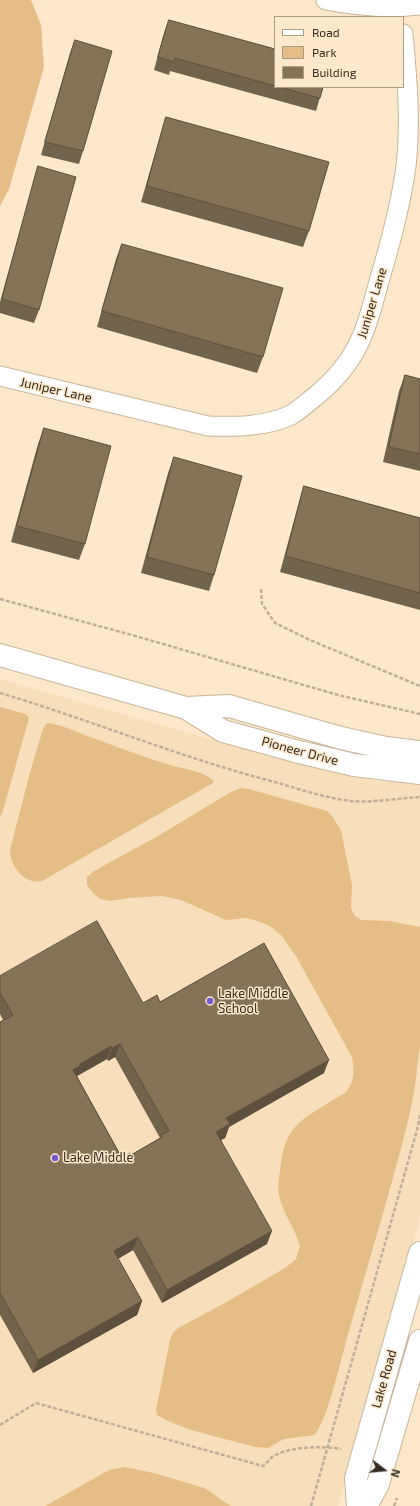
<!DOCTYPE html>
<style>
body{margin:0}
#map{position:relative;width:420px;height:1506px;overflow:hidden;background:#fde8cb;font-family:"Exo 2",sans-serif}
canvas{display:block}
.legend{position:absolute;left:274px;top:16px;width:130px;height:72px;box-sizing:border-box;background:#fde8cb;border:1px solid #ad9d87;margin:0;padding:5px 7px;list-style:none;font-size:12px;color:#342c21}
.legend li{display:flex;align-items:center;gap:8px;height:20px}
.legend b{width:20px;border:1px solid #ad9d87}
.north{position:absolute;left:364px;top:1450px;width:40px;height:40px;-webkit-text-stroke:3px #fde8cb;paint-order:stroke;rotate:106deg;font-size:11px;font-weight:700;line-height:16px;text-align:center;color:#342c21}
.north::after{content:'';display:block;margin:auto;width:14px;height:18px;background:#342c21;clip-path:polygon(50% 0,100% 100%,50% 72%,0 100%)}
</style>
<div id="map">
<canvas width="420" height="1506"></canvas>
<ul class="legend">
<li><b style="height:5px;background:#fff"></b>Road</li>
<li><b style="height:11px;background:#e4be86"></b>Park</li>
<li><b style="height:11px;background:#857358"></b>Building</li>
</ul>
<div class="north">N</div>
</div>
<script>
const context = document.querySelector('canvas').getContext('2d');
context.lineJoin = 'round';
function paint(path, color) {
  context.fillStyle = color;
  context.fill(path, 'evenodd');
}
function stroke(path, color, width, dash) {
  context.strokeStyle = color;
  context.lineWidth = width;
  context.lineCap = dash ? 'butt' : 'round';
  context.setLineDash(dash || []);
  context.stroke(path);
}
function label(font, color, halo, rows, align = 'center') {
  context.font = font + ' "Exo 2",sans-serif';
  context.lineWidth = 3;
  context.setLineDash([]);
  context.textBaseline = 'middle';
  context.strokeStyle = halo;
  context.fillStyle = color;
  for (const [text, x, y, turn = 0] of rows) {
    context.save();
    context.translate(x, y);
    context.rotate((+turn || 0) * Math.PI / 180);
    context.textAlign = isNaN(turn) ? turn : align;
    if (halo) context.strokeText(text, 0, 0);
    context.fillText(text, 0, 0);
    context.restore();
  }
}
paint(new Path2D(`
 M0 679 281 759 377 781 420 783V1218L338 1506H0Z`), '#f8dfbb');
paint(new Path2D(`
 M0 0H31L41 25 44 67 9 189 0 206Z
 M0 707 26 714 29 718 2 814 0 816Z
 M49 723 62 726C96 739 131 753 167 764 181 769 202 770 213 780V783L42 881C24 885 10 866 10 850L29 776 43 729 46 724Z
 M241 788 249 789 327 811 332 816 341 830 352 885 351 908 355 916 361 920 389 921 420 927V1047C417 1060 417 1073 415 1086 413 1099 410 1112 407 1125 389 1196 367 1267 347 1338 342 1356 326 1426 314 1435L284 1439 268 1448 255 1447 191 1430 168 1421 157 1415 156 1410 170 1340 173 1332 180 1327 223 1304 285 1268 296 1259 300 1246C295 1228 283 1214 279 1195 277 1185 280 1173 281 1162 287 1127 299 1121 328 1103 333 1099 341 1096 346 1092 355 1082 354 1069 352 1057L297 958 282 936 270 926 257 921 246 918 226 920 181 900 162 896 130 898 110 901 100 899 94 894 87 885V877L94 871 158 836 231 792Z
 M125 1467 158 1474 204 1488C214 1493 222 1502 232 1506H45L109 1470Z`), '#e4be86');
const street = new Path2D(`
 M326 0C357 6 388 9 420 5
 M0 376 208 426C235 427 265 427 291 415 300 410 309 401 317 395 360 359 366 329 380 278 391 241 401 205 406 166 411 122 407 77 403 34`);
const secondary = new Path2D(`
 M0 655 186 708 223 731 295 751 354 765 420 773
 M186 708 229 706 341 738 386 748 420 752
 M358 1506 356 1478 420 1253
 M366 1506 378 1484 420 1341`);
stroke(street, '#c9b69a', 21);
stroke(secondary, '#c9b69a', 24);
stroke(new Path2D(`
 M261 589 262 604 275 623 310 640 420 686
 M0 599 139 637 338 695 420 714
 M0 693C91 720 179 757 271 781 297 788 324 798 351 801 374 803 397 798 420 797
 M0 1425 36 1403 263 1466C266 1464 269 1460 272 1457 289 1446 322 1446 341 1449
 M311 1506 417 1130 420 1115
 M394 1506 397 1498`), '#c0af98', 2.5, [4, 2]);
stroke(street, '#fff', 19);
stroke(secondary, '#fff', 22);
paint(new Path2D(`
 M169 20 275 49V87H323L316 111 170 71 169 75 154 70 164 33Z
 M75 40 83 151 79 164 41 155 70 53Z
 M166 117 309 231 303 247 141 202 161 133Z
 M38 166 39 310 34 323 0 313V302L34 180Z
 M122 244 263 357 257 373 97 327 116 259Z
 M405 375 420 379V471L383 462 399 391Z
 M44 428 85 544 79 560 11 542 38 444Z
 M174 457 214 575 209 591 141 573 168 473Z
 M304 486 420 518V610L280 572 299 502Z
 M0 976 143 1003 160 1002 324 1073 229 1127 225 1138 221 1140 267 1244 162 1303 133 1250 118 1259 142 1301 137 1315 33 1373 0 1315V1022L3 1020 0 1014ZM115 1057 160 1138 131 1155 122 1158 77 1076 107 1059 108 1061Z`), '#72634c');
paint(new Path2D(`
 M120 1044 115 1057 108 1061 112 1048Z
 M111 1046 107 1059 77 1076 73 1070 80 1064Z
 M329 1060 324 1073 229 1127 225 1138 212 1145 216 1132 226 1118Z
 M272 1231 267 1244 162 1303 167 1290Z
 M138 1237 133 1250 109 1264 114 1251Z
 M142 1301 137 1315 33 1373 38 1360Z`), '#5d503e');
const building = new Path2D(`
 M169 20 275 49V86L175 58 174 62 158 57Z
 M75 40 112 51 83 151 45 142Z
 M280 87H323L320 98Z
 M166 117 329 162 309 231 147 186Z
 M38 166 76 177 39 310 2 299Z
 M122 244 283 288 263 357 102 311Z
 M405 375 420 379V454L389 447Z
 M44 428 111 446 85 544 17 526Z
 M174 457 242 476 214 575 147 557Z
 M304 486 420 518V593L286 556Z
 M97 921 143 1003 157 995 160 1002 264 943 329 1060 226 1118 230 1124 216 1132 272 1231 167 1290 138 1237 114 1251 142 1301 38 1360 0 1293V1022L13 1015 0 993V976ZM120 1044 169 1131 161 1135 162 1137 131 1155 130 1153 122 1158 73 1070 80 1066V1064L111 1046 112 1048Z`);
paint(building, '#857358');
stroke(building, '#5d503e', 1);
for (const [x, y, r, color] of [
 [210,1001,4,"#6f5ad4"],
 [55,1158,4,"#6f5ad4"]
]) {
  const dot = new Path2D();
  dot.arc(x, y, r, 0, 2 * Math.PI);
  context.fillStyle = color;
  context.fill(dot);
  stroke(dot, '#fde8cb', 1.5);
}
label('13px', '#342c21', '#fde8cb', [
 ["Juniper Lane",372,303,-73],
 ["Juniper Lane",56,390,13],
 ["Pioneer Drive",300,751,15],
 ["Lake Road",384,1379,-74]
]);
label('13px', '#342c21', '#fde8cb', [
 ["Lake Middle",218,994],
 ["School",218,1009],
 ["Lake Middle",63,1158]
], 'left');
</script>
